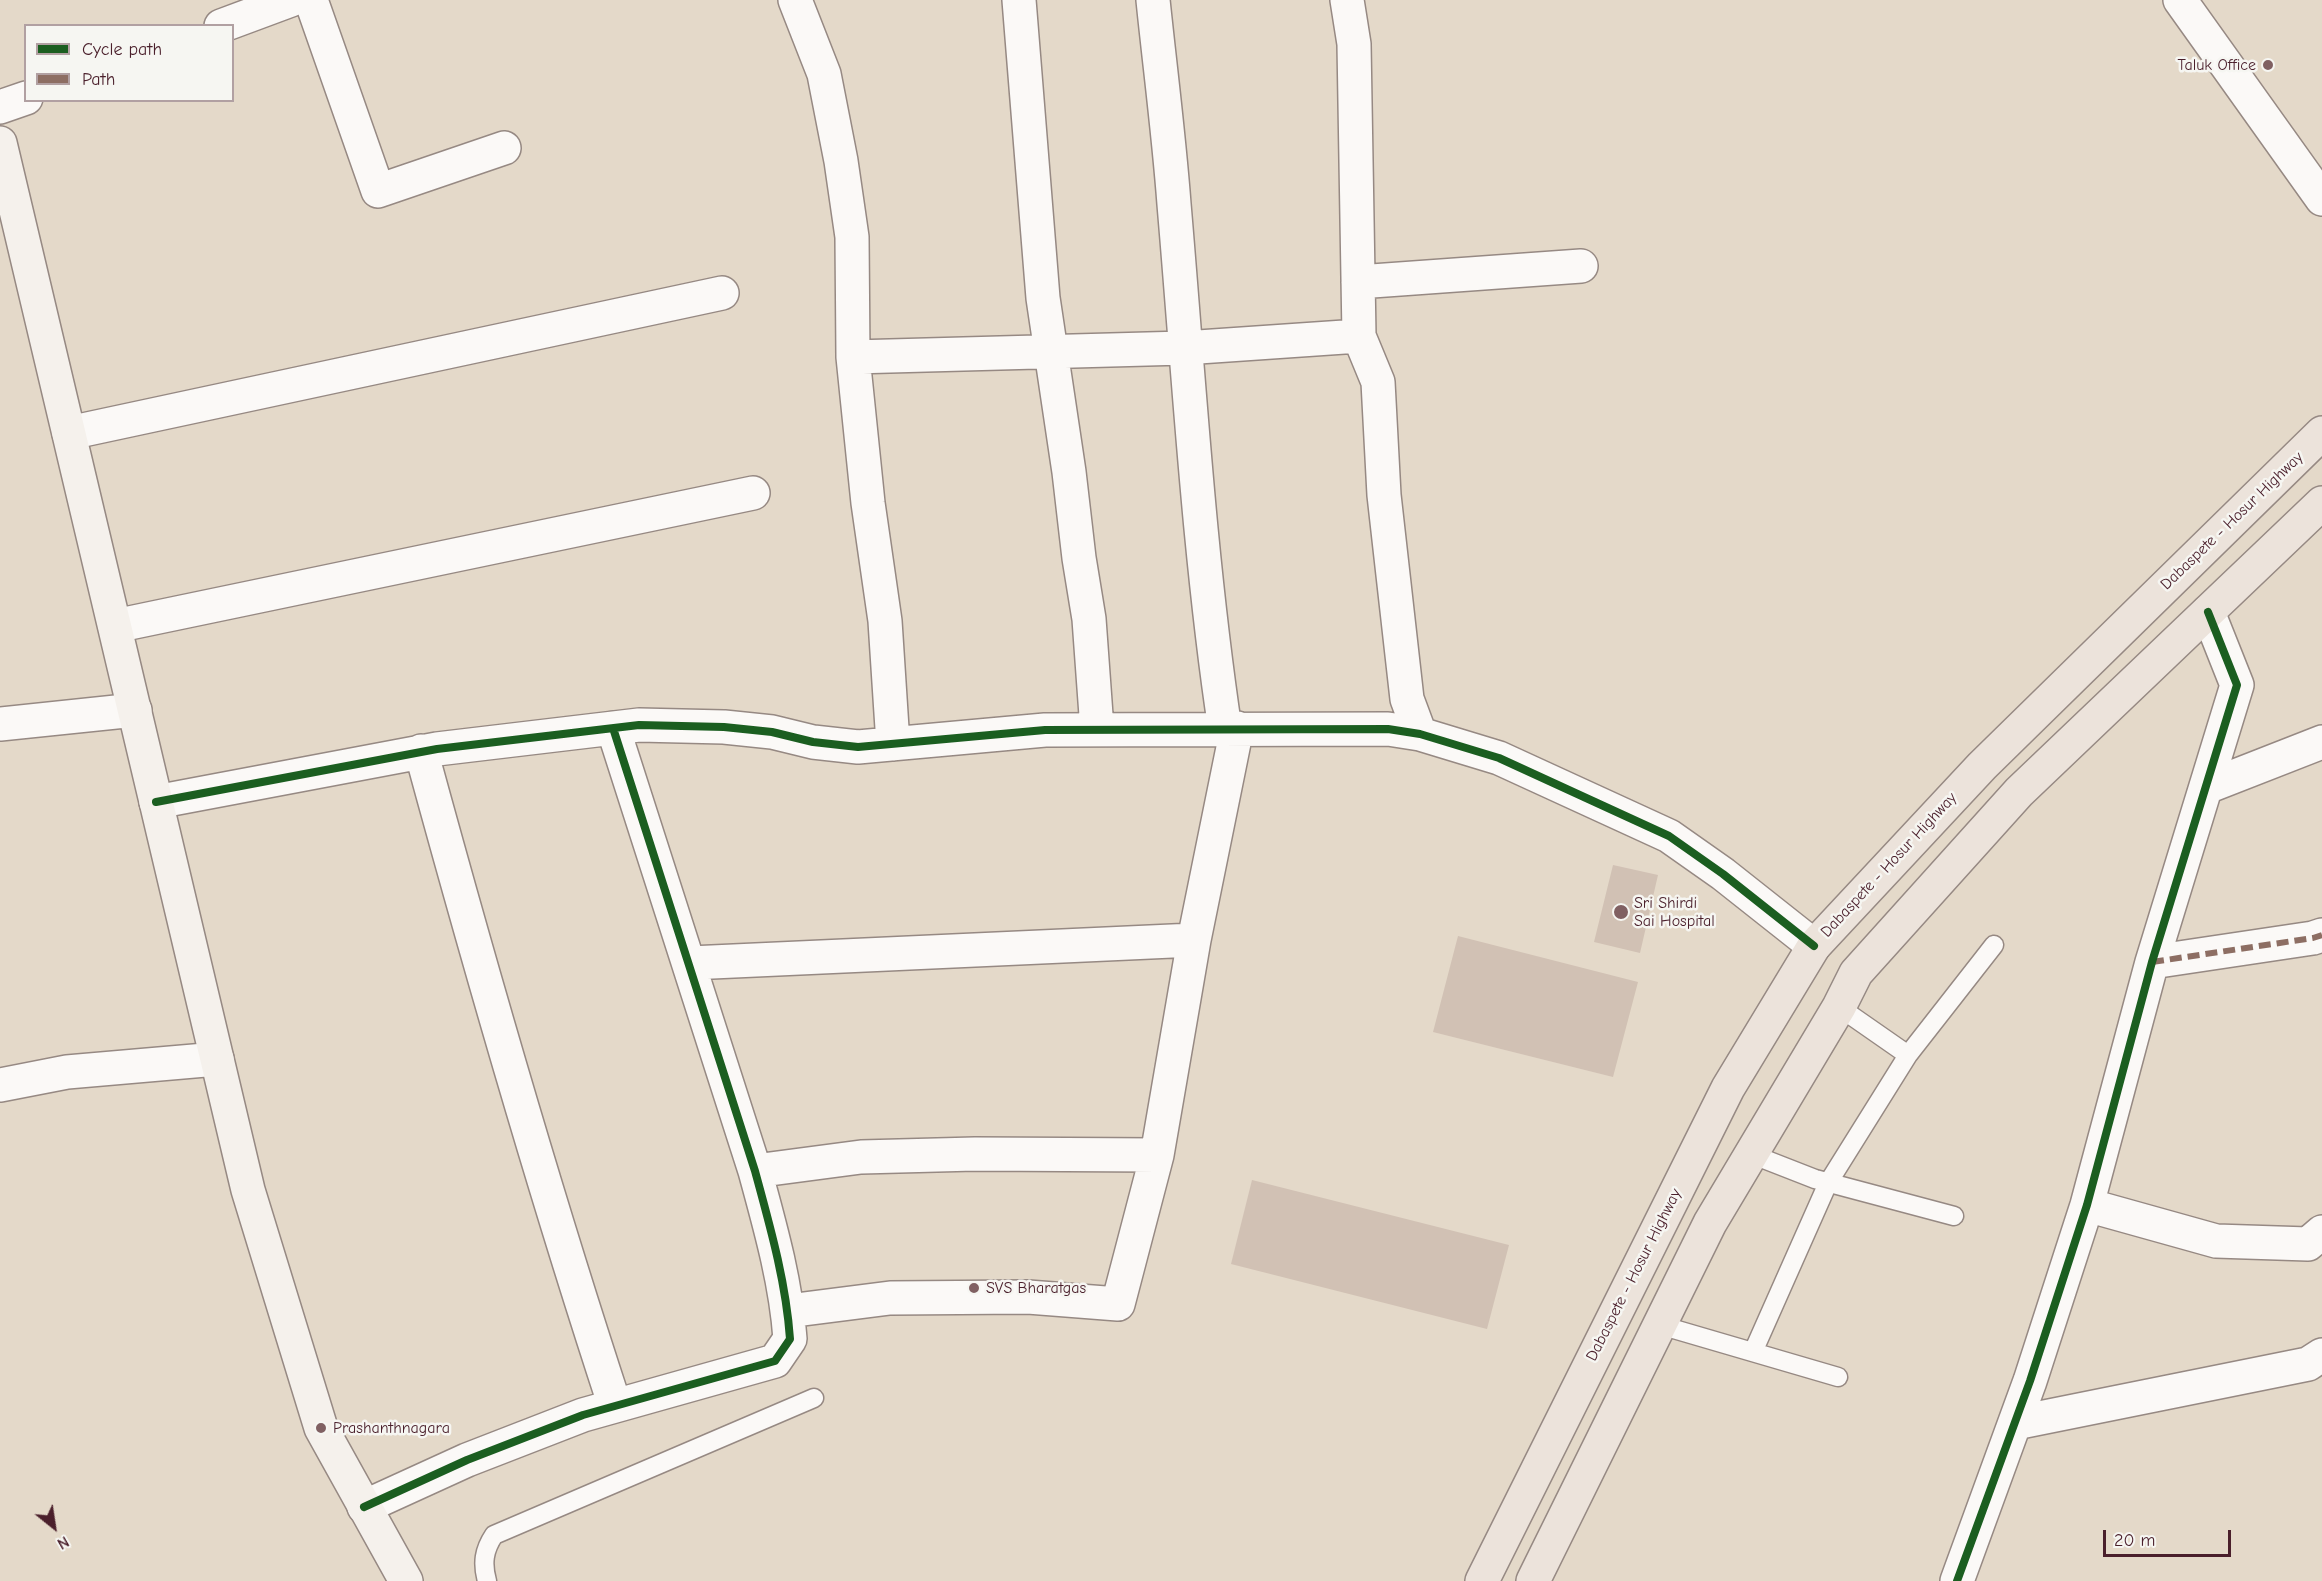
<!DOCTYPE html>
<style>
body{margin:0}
#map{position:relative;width:2322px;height:1581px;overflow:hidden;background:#e4d9c9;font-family:"Comic Neue",sans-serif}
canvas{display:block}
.legend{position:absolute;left:24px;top:24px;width:210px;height:78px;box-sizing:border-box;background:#f6f6f2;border:2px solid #b1a0a2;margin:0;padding:8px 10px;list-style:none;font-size:18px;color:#4a1f2b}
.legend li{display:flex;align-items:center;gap:12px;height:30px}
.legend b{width:30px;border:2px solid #b1a0a2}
.north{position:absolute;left:24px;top:1497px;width:60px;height:60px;-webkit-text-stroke:4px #f6f6f2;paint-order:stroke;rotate:150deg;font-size:16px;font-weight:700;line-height:24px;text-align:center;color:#4a1f2b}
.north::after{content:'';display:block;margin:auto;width:21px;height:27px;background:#4a1f2b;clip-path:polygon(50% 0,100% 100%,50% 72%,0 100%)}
.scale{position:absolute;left:2103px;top:1530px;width:128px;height:27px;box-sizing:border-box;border:3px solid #4a1f2b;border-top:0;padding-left:8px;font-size:18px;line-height:21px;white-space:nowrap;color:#4a1f2b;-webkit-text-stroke:4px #f6f6f2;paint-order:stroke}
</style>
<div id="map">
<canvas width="2322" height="1581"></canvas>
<ul class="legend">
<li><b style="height:8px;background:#1b5e20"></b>Cycle path</li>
<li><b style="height:8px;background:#8d6e63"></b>Path</li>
</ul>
<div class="north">N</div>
<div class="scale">20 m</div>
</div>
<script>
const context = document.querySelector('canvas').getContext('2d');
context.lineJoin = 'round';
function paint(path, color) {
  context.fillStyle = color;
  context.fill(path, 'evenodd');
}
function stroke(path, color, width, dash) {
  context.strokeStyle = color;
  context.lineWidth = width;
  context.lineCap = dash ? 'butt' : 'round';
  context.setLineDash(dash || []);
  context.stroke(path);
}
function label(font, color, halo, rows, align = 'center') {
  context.font = font + ' "Comic Neue",sans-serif';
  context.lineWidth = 5;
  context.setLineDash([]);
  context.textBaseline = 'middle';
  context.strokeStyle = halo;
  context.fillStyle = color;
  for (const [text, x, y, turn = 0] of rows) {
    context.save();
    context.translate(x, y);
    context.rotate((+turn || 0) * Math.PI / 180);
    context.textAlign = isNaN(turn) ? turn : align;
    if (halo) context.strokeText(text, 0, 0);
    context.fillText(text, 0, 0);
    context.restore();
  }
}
paint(new Path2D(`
 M1613 865 1658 875 1640 953 1594 942Z
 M1458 936 1638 982 1613 1077 1433 1032Z
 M1252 1180 1509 1245 1487 1329 1231 1264Z`), '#d1c1b4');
const lane = new Path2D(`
 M1839 1007 1908 1055
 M1751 1154 1815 1179 1954 1216
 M1660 1325 1838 1377
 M1753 1352 1828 1183 1908 1055 1994 945
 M487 1581C482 1563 484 1550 494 1535L814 1398`);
const street = new Path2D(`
 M311 0 378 191 504 148
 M795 0 824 74 841 161 852 237 853 357 868 503 885 621 893 744
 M1019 0 1043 298 1069 472 1079 558 1089 619 1097 729
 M1153 0C1160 68 1169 136 1174 204 1189 379 1199 555 1225 729
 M1347 0 1354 44 1359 336 1378 382 1384 495 1407 699 1420 734
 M2180 0 2322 199
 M221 26 291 0
 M0 107 26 98
 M1358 282 1581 266
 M853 357 1184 348 1359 336
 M69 433 722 293
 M115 626 753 493
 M0 724 135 710
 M421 751C481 971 544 1190 615 1406
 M2207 787 2322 742
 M156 802 437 749 639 725 724 727 772 732 813 742 858 747 1045 730 1388 729 1420 734 1499 758 1669 836 1723 874 1814 946
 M2152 962 2313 938 2322 935
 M690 963 1194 940
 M0 1085 67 1072 217 1059
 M755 1171 861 1157 975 1154 1157 1155
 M2087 1205 2216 1241 2308 1244 2322 1232
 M788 1311 890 1298 1028 1297 1118 1304 1157 1155 1194 940 1237 728
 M2015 1423 2308 1364 2322 1355
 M364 1507 467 1460 583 1415 775 1361 790 1339C786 1282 770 1226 755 1171L613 728
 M1957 1581 2030 1381 2087 1205 2152 962 2237 685 2208 612`);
const secondary = new Path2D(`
 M0 143 248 1190 321 1428 406 1581`);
const primary = new Path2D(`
 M1482 1581 1728 1088 1814 946 1982 766 2322 433
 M1533 1581 1710 1223 1839 1007 1856 973 2019 792 2322 503`);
stroke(lane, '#968983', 21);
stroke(street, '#968983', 36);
stroke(secondary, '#968983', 36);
stroke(primary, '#968983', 36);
stroke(lane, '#fbf9f7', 18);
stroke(street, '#fbf9f7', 33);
stroke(secondary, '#f5f1ec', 33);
stroke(primary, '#ece3db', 33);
stroke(new Path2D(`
 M2152 962 2313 938 2322 935`), '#8d6e63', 6, [12, 6]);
stroke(new Path2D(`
 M156 802 437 749 639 725 724 727 772 732 813 742 858 747 1045 730 1388 729 1420 734 1499 758 1669 836 1723 874 1814 946
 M364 1507 467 1460 583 1415 775 1361 790 1339C786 1282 770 1226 755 1171L613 728
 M1957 1581 2030 1381 2087 1205 2152 962 2237 685 2208 612`), '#1b5e20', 8);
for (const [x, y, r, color] of [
 [2268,65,6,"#806062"],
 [1621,912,8,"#806062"],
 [974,1288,6,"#806062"],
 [321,1428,6,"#806062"]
]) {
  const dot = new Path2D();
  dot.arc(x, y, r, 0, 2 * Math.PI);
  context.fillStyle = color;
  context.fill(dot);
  stroke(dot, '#f6f6f2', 2);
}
label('16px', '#4a1f2b', '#f6f6f2', [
 ["Taluk Office",2256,65,"right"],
 ["Sri Shirdi",1634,903],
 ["Sai Hospital",1634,921],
 ["SVS Bharatgas",986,1288],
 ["Prashanthnagara",333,1428]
], 'left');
label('16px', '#4a1f2b', '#f6f6f2', [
 ["Dabaspete - Hosur Highway",2232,521,-44],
 ["Dabaspete - Hosur Highway",1889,865,-47],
 ["Dabaspete - Hosur Highway",1634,1275,-63]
]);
</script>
